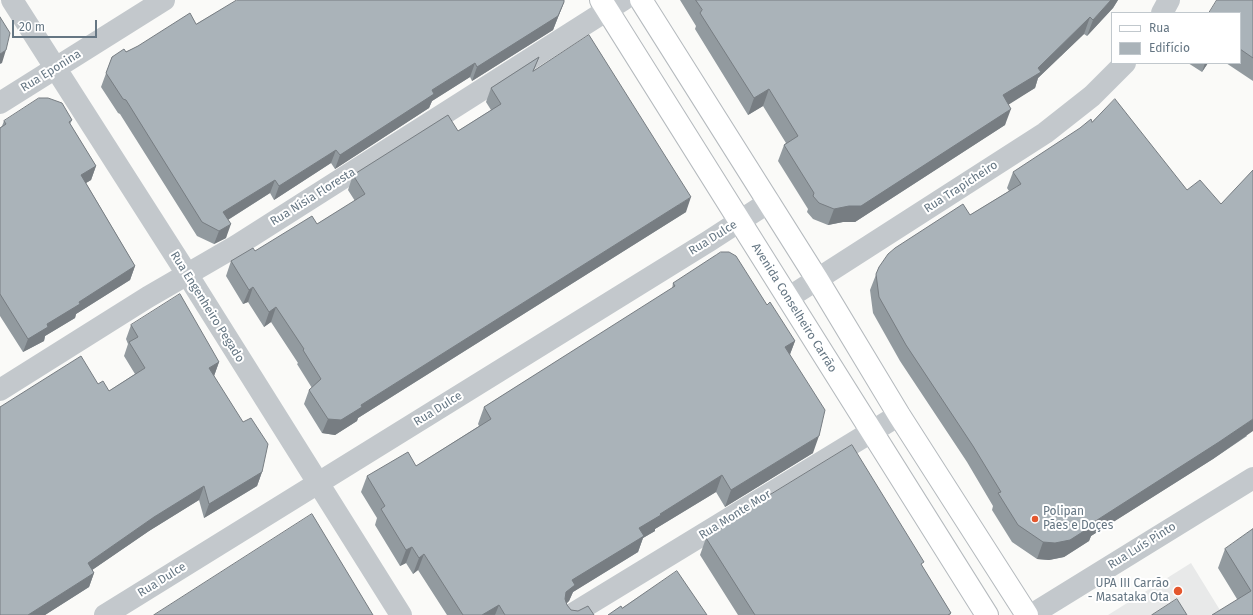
<!DOCTYPE html>
<meta charset="utf-8">
<style>
body{margin:0}
#map{position:relative;width:1253px;height:615px;overflow:hidden;background:#fafaf8;font-family:"Fira Sans",sans-serif}
canvas{display:block}
.legend{position:absolute;left:1111px;top:12px;width:130px;height:52px;box-sizing:border-box;background:#fff;border:1px solid #c1c8cd;margin:0;padding:5px 7px;list-style:none;font-size:12px;color:#657683}
.legend li{display:flex;align-items:center;gap:8px;height:20px}
.legend b{width:20px;border:1px solid #c1c8cd}
.scale{position:absolute;left:12px;top:20px;width:85px;height:18px;box-sizing:border-box;border:2px solid #657683;border-top:0;padding-left:5px;font-size:12px;line-height:14px;white-space:nowrap;color:#657683;-webkit-text-stroke:3px #fff;paint-order:stroke}
</style>
<div id="map">
<canvas width="1253" height="615"></canvas>
<ul class="legend">
<li><b style="height:5px;background:#fff"></b>Rua</li>
<li><b style="height:11px;background:#aab3b9"></b>Edifício</li>
</ul>
<div class="scale">20 m</div>
</div>
<script>
const context = document.querySelector('canvas').getContext('2d');
context.lineJoin = 'round';
function paint(path, color) {
  context.fillStyle = color;
  context.fill(path, 'evenodd');
}
function stroke(path, color, width, dash) {
  context.strokeStyle = color;
  context.lineWidth = width;
  context.lineCap = dash ? 'butt' : 'round';
  context.setLineDash(dash || []);
  context.stroke(path);
}
function label(font, color, halo, rows, align = 'center') {
  context.font = font + ' "Fira Sans",sans-serif';
  context.lineWidth = 4;
  context.setLineDash([]);
  context.textBaseline = 'middle';
  context.strokeStyle = halo;
  context.fillStyle = color;
  for (const [text, x, y, turn = 0] of rows) {
    context.save();
    context.translate(x, y);
    context.rotate((+turn || 0) * Math.PI / 180);
    context.textAlign = isNaN(turn) ? turn : align;
    if (halo) context.strokeText(text, 0, 0);
    context.fillText(text, 0, 0);
    context.restore();
  }
}
paint(new Path2D(`
 M1191 563 1223 615H1108L1140 595Z`), '#e8e9e9');
const major = new Path2D(`
 M601 0 987 615
 M641 0 817 279 899 415 1027 615`);
stroke(major, '#b5babe', 24);
stroke(new Path2D(`
 M12 0 187 274 401 615
 M1162 13 1169 0
 M0 103 164 0
 M788 298 1045 133 1092 96 1125 63
 M0 390 148 297 236 246 623 0
 M105 615 709 241 769 202
 M571 615 899 415
 M1031 615 1253 478`), '#c3c8cc', 22);
stroke(major, '#fff', 22);
paint(new Path2D(`
 M680 0H1118L1113 8 1087 36 1084 34 1038 78 1035 88 1008 104 1005 125 855 222H843L828 225 813 219 807 212 808 209 778 161 784 145 786 143 763 106 748 115 695 29 696 26Z
 M1253 0V81L1226 63H1240V13Z
 M564 2 553 30 472 81 470 77 432 101 429 108 335 169 331 163 274 200 270 193 228 220 226 238 214 244 197 236 120 114 118 113 101 87 112 57 196 24Z
 M539 57 534 70 686 212 358 418 357 421 335 435 322 433 304 404 309 390 312 388 297 364 298 363 271 322 264 327 248 302 243 304 226 276 231 261 255 251 317 224 355 201 348 190 353 175 458 131 491 110 486 102 491 88Z
 M1188 63H1208L1202 72Z
 M72 120 70 124 96 166 91 180 86 183 135 266 130 280 76 314 75 318 45 336 44 341 23 352 0 316V128L2 126 4 121Z
 M1013 172 1247 436 1213 459 1091 536 1089 541 1064 557 1049 560 1037 559 1012 542 992 510 993 506 967 462 900 361 873 313 870 290 879 267 970 215 1009 191 1007 188Z
 M673 283 767 305 795 341 790 354 813 453 725 507 716 492 655 529V531L643 538 638 552 573 592 569 601 566 604 567 605 571 610 594 615H447L418 570 413 574 406 563 400 566 375 525 377 518 361 492 367 476 416 466 479 426 478 424 484 407 672 289Z
 M131 325 219 362 214 376 262 472 257 486 204 518 199 500 149 531 92 570 94 573 89 587 45 615H0L98 384 109 391 135 374 124 356 128 344 126 339Z
 M744 511 922 566 951 613 950 615H738L700 555 706 538 743 514Z
 M1253 529V615L1237 599 1218 568 1225 549Z`), '#929a9f');
paint(new Path2D(`
 M1111 0H1118L1113 8 1087 36 1093 20Z
 M564 2 553 30 472 81 477 67Z
 M1090 17 1084 34 1038 78 1035 88 997 112 1003 95 1038 68Z
 M6 50 2 63 0 64V54Z
 M475 63 470 77 432 101 429 108 335 169 340 155 432 90Z
 M1205 63H1208L1202 72Z
 M769 89 763 106 748 115 754 98Z
 M1011 109 1005 125 855 222H843L828 225 834 209Z
 M336 150 331 163 274 200 279 186Z
 M96 166 91 180 76 189 81 175Z
 M275 180 270 193 218 226 223 212Z
 M691 197 686 212 358 418 357 421 335 435 322 433 328 419 361 405Z
 M231 224 226 238 214 244 219 231Z
 M135 266 130 280 76 314 75 318 45 336 44 341 23 352 28 339 47 324 79 302Z
 M253 287 248 302 243 304 249 290Z
 M276 307 271 322 264 327 269 312Z
 M795 341 789 357 785 347Z
 M219 362 214 376 209 368Z
 M1253 419V431L1213 459 1091 536 1089 541 1064 557 1049 560 1037 559 1043 542 1094 522Z
 M819 436 813 453 725 507 731 490Z
 M262 472 257 486 204 518 209 504Z
 M722 475 716 492 655 529V531L643 538 638 552 573 592 569 601 560 609 566 592 572 580 639 528 660 514Z
 M204 486 199 500 149 531 82 577 88 563 154 517Z
 M412 547 406 563 400 566 406 550Z
 M424 554 418 570 413 574 419 558Z
 M94 573 89 587 45 615H28Z
 M499 605 495 615H482Z`), '#777d82');
const building = new Path2D(`
 M237 0H564V2L558 16 477 67 475 63 432 90 434 94 340 155 336 150 279 186 275 180 223 212 231 224 219 231 202 222 126 100 123 99 106 73 112 57 124 49 126 52 138 46 190 13 196 24Z
 M696 0H1111L1093 20 1090 17 1038 68 1041 72 1003 95 1011 109 861 206H849L834 209 819 203 813 196 814 193 784 145 798 136 769 89 754 98 700 13 702 10Z
 M1217 0H1253V58L1240 49V13H1209Z
 M0 17 10 33 6 50 0 54Z
 M589 35 691 197 361 405 362 407 341 420 328 419 309 390 321 379 303 350 304 349 276 307 269 312 253 287 249 290 231 261 253 248 255 251 312 216 317 224 365 194 353 175 448 115 458 131 501 104 491 88 539 57 533 71Z
 M39 98H48L62 103 72 120 69 122 96 166 81 175 135 266 79 302 80 304 47 324 48 327 28 339 0 294V128L6 124 4 121Z
 M1115 99 1187 190 1200 180 1221 204 1253 170V419L1219 442 1094 522 1095 524 1070 540 1055 543 1043 542 1018 525 998 493 1001 492 973 446 906 345 879 297 876 274 879 267 888 254 895 248 963 204 970 215 1021 184 1013 172 1080 128 1091 119 1092 122Z
 M721 252H729L736 256 767 305 770 302 795 341 785 347 825 410 819 436 731 490 722 475 660 514 661 515 639 528 644 536 572 580 575 585 566 592 565 599 567 605 571 610 578 611 588 606 594 615H505L499 605 482 615H463L424 554 419 558 412 547 406 550 381 509 385 506 367 476 408 452 416 466 491 419 484 407 675 286 673 283 716 255Z
 M180 294 219 362 209 368 243 422 251 418 268 444 262 472 209 504 204 486 154 517 88 563 94 573 28 615H0V407L81 356 98 384 103 381 109 391 145 368 129 342 138 337 131 325Z
 M852 445 924 562 921 564 951 613 948 615H755L706 538 745 513 744 511Z
 M312 514 373 615H154Z
 M1253 529V615H1212L1251 591 1225 549Z
 M677 571 707 615H608L621 606 622 608Z
 M1177 599 1187 615H1152Z`);
paint(building, '#aab3b9');
stroke(building, '#777d82', 1);
for (const [x, y, r, color] of [
 [1035,519,4,"#e4572e"],
 [1178,591,5,"#e4572e"]
]) {
  const dot = new Path2D();
  dot.arc(x, y, r, 0, 2 * Math.PI);
  context.fillStyle = color;
  context.fill(dot);
  stroke(dot, '#fff', 1.5);
}
label('12px', '#657683', '#fff', [
 ["Rua Eponina",51,71,-32],
 ["Rua Trapicheiro",961,187,-33],
 ["Rua Nísia Floresta",313,197,-32],
 ["Rua Dulce",713,238,-32],
 ["Rua Engenheiro Pegado",207,307,58],
 ["Avenida Conselheiro Carrão",794,308,58],
 ["Rua Dulce",438,409,-32],
 ["Rua Monte Mor",735,515,-32],
 ["Rua Luís Pinto",1142,546,-32],
 ["Rua Dulce",162,580,-32]
]);
label('12px', '#657683', '#fff', [
 ["Polipan",1043,512],
 ["Pães e Doçes",1043,526],
 ["UPA III Carrão",1169,584,"right"],
 ["- Masataka Ota",1169,598,"right"]
], 'left');
</script>
